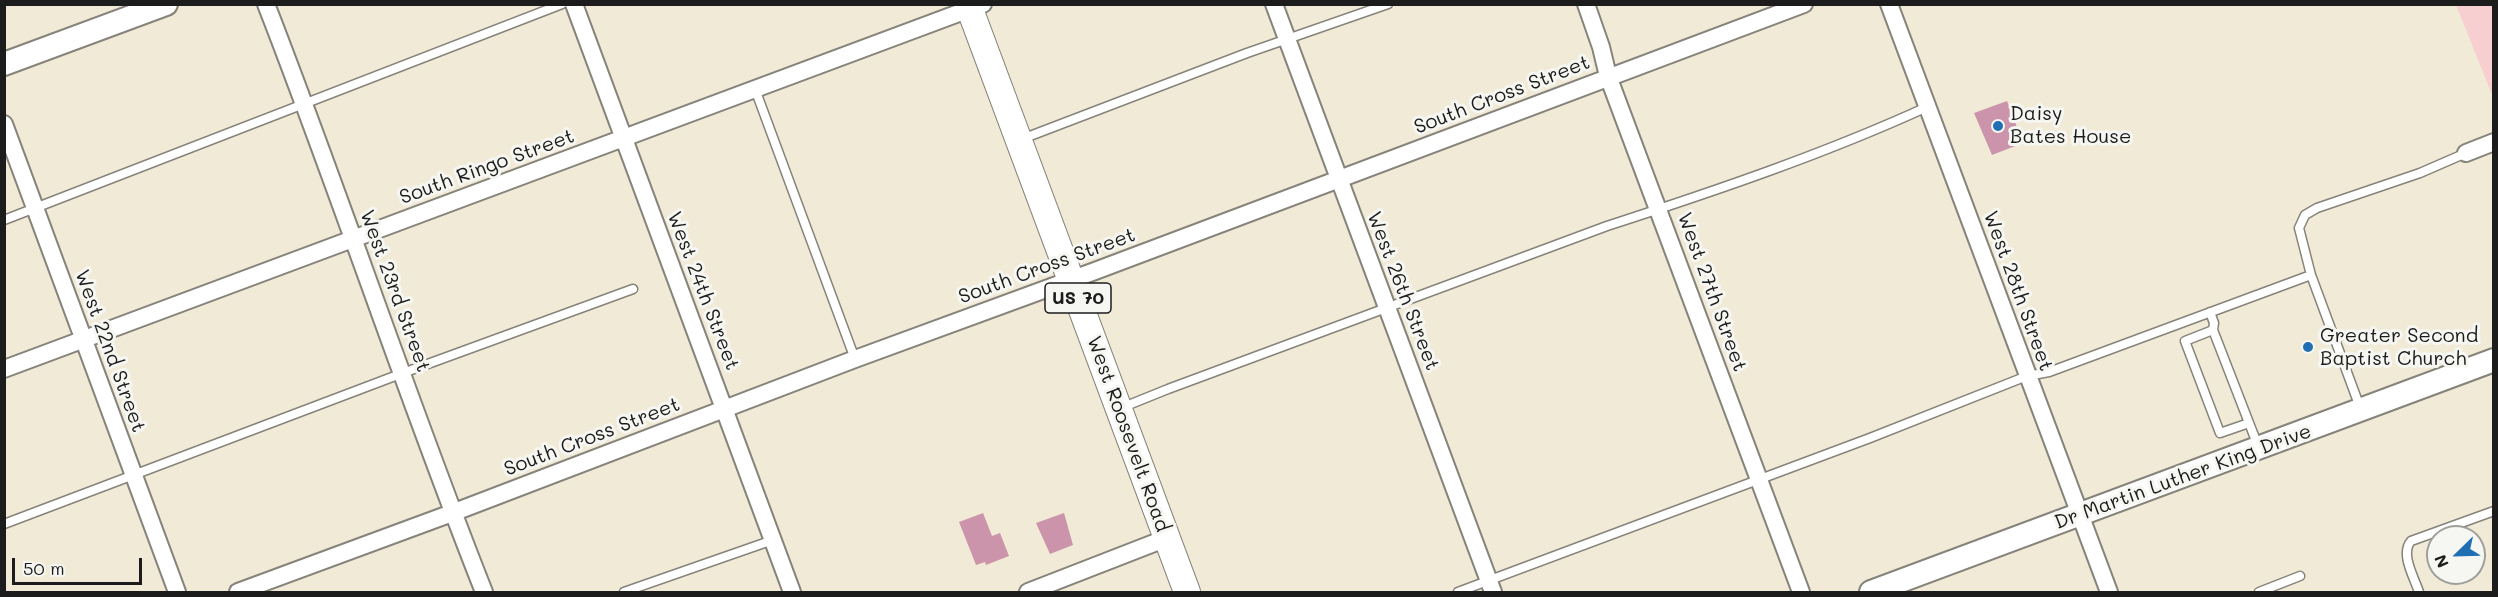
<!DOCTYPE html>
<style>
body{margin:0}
#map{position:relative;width:2498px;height:597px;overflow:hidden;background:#f0ead7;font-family:Mali,sans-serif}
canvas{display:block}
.frame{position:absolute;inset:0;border:6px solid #1c1c1c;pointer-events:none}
.north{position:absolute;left:2426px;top:525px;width:60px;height:60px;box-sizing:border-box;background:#f6f6f2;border:2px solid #9f9f9c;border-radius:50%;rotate:247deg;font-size:16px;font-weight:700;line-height:24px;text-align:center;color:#1c1c1c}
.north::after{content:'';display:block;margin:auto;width:21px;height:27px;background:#1f6fb2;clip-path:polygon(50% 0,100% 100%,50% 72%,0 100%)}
.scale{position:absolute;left:12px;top:558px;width:130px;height:27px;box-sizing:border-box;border:3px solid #1c1c1c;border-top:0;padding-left:8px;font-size:18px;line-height:21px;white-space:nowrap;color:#1c1c1c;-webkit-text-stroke:4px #f6f6f2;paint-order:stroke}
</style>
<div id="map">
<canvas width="2498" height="597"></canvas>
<div class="frame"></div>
<div class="north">N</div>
<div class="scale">50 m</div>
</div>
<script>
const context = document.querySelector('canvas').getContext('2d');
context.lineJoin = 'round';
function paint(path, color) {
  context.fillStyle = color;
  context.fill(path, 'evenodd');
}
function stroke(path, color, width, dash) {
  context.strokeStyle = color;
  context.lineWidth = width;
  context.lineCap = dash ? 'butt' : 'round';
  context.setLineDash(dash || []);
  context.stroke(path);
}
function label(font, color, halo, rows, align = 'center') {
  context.font = font + ' Mali,sans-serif';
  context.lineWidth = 6;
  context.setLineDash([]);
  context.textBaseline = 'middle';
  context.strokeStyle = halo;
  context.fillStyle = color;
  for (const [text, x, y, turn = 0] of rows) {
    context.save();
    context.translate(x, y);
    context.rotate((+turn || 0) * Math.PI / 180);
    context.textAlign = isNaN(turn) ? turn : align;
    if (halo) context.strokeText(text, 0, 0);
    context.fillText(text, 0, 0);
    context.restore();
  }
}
paint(new Path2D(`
 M2456 5H2493V97Z`), '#f7cfd1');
paint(new Path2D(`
 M2007 101 2023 143 1992 155 1974 113Z
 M983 513 992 536 1000 533 1009 556 986 565 985 562 976 565 959 522Z
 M1064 513 1073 545 1050 554 1036 523Z`), '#cb94aa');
const lane = new Path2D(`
 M755 89 855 359
 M1022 139 1247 53 1388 4
 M4 220 562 4
 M2210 312 2214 323 2213 330 2258 446
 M2213 330 2185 341 2220 433 2249 423
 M1121 408 1168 389 1607 226C1715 191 1824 154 1927 107
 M2361 410 2311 275 2299 228 2305 215 2317 208 2420 173 2466 153
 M4 524 403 373 633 289
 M624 592 773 540
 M1458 592 1870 438 2027 376 2049 372 2311 275
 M2259 592 2300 576
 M2419 592C2414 577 2400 554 2411 541L2494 511`);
const street = new Path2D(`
 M266 4C342 199 407 398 484 592
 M574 4 792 592
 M1274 4 1493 592
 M1586 4 1601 47 1608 76 1801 592
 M1889 4 2109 592
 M4 124 177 592
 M2466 153 2494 142
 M4 369 983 4
 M238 592 452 513 855 359 1095 271 1804 4
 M1028 592 1167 538`);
const secondary = new Path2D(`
 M4 64 166 4
 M1871 592 2494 360`);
const primary = new Path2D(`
 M968 4 1187 592`);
stroke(lane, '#86837a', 11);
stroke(street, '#86837a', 20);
stroke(secondary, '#86837a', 26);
stroke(primary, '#86837a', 28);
stroke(lane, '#fff', 8);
stroke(street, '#fff', 16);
stroke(secondary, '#fff', 22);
stroke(primary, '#fff', 26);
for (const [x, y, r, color] of [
 [1998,126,6,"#1f6fb2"],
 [2308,347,6,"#1f6fb2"]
]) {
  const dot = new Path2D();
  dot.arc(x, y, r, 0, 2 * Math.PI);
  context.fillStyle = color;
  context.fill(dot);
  stroke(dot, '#f6f6f2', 2);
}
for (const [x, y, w] of [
 [1078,298,66]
]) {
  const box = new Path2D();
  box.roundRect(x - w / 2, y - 15, w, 30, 4.5);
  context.fillStyle = '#f6f6f2';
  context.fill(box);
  stroke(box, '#1c1c1c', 1.5);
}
label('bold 18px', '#1c1c1c', null, [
 ["US 70",1078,298]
]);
label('20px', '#1c1c1c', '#f6f6f2', [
 ["South Cross Street",1502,95,-21],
 ["South Ringo Street",487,167,-20],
 ["South Cross Street",1047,266,-20],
 ["West 23rd Street",395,291,70],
 ["West 24th Street",703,291,69],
 ["West 26th Street",1403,291,69],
 ["West 28th Street",2018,291,70],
 ["West 27th Street",1712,292,70],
 ["West 22nd Street",110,351,70],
 ["West Roosevelt Road",1128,434,70],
 ["South Cross Street",592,437,-21],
 ["Dr Martin Luther King Drive",2183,477,-20]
]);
label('20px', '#1c1c1c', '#f6f6f2', [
 ["Daisy",2010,114],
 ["Bates House",2010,137],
 ["Greater Second",2320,336],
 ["Baptist Church",2320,359]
], 'left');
</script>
